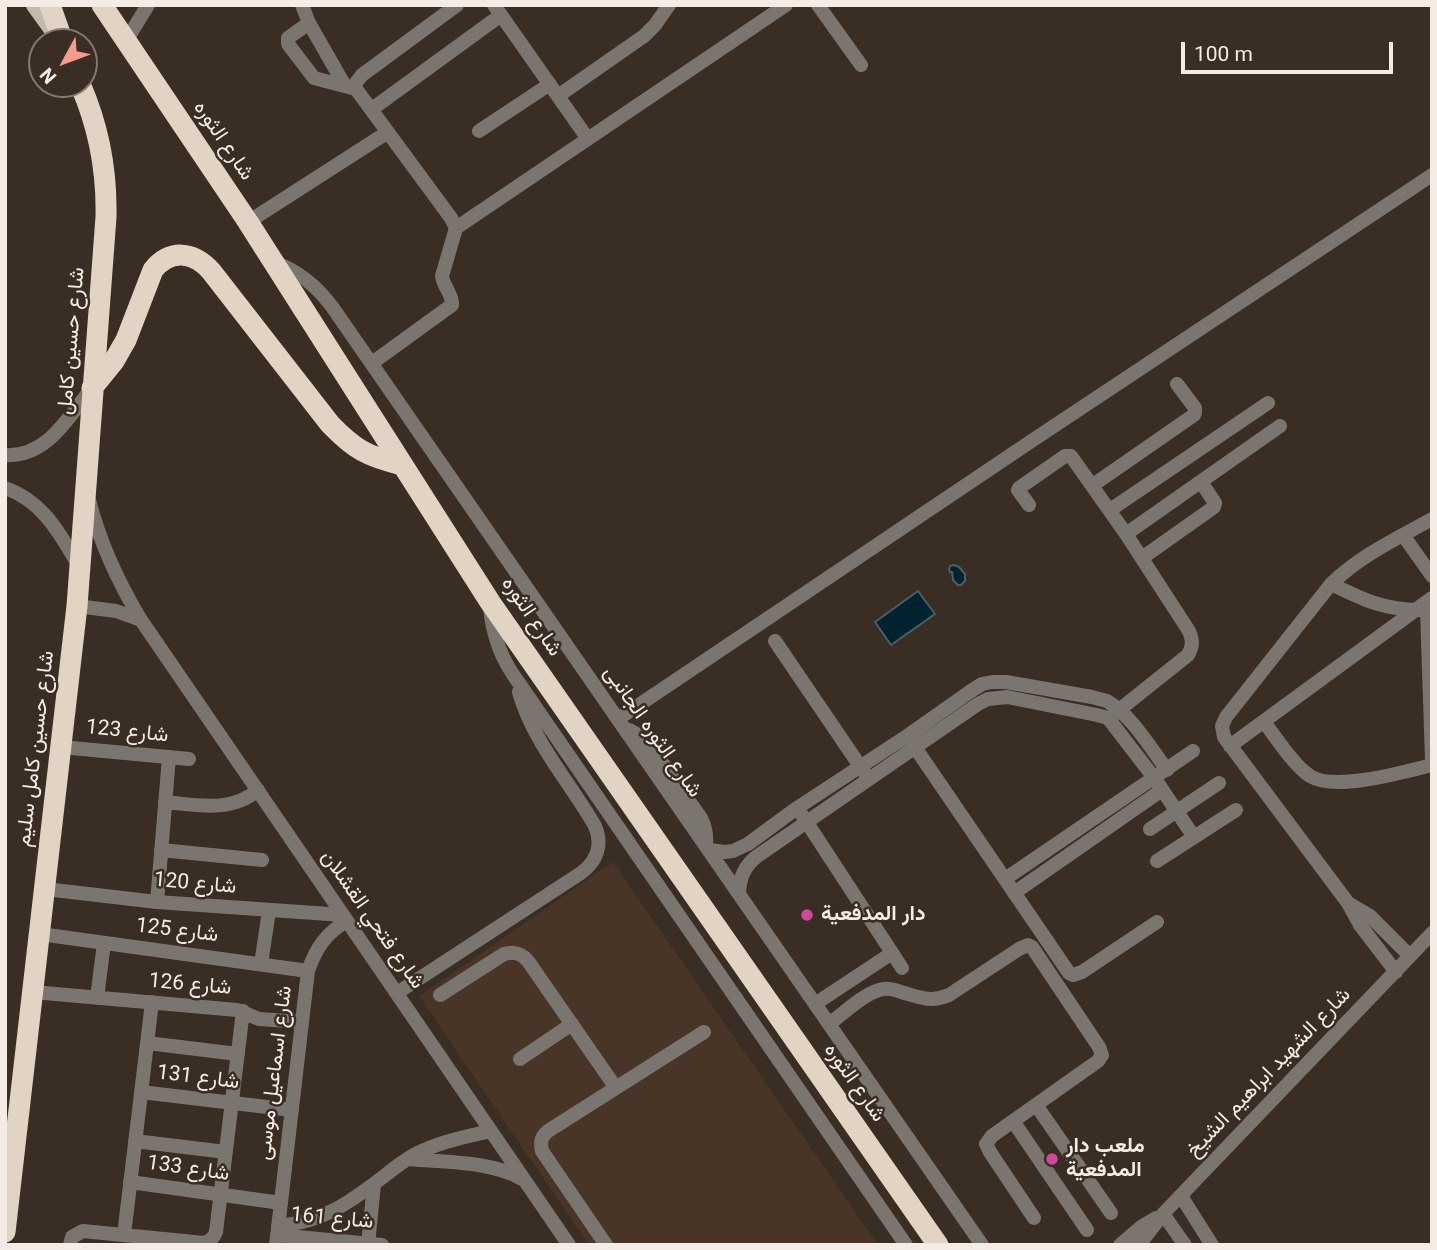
<!DOCTYPE html>
<meta charset="utf-8">
<style>
body{margin:0}
#map{position:relative;width:1437px;height:1250px;overflow:hidden;background:#3a2d24;font-family:Roboto,sans-serif}
canvas{display:block}
.frame{position:absolute;inset:0;border:7px solid #f5ece6;pointer-events:none}
.north{position:absolute;left:28px;top:28px;width:70px;height:70px;box-sizing:border-box;background:#3a2d24;border:2px solid #857972;border-radius:50%;rotate:229deg;font-size:19px;font-weight:700;line-height:28px;text-align:center;color:#f5ece6}
.north::after{content:'';display:block;margin:auto;width:24px;height:32px;background:#f59c90;clip-path:polygon(50% 0,100% 100%,50% 72%,0 100%)}
.scale{position:absolute;left:1181px;top:42px;width:212px;height:32px;box-sizing:border-box;border:4px solid #f5ece6;border-top:0;padding-left:9px;font-size:21px;line-height:24px;white-space:nowrap;color:#f5ece6;-webkit-text-stroke:5px #3a2d24;paint-order:stroke}
</style>
<div id="map">
<canvas width="1437" height="1250"></canvas>
<div class="frame"></div>
<div class="north">N</div>
<div class="scale">100 m</div>
</div>
<script>
const context = document.querySelector('canvas').getContext('2d');
context.lineJoin = 'round';
function paint(path, color) {
  context.fillStyle = color;
  context.fill(path, 'evenodd');
}
function stroke(path, color, width, dash) {
  context.strokeStyle = color;
  context.lineWidth = width;
  context.lineCap = dash ? 'butt' : 'round';
  context.setLineDash(dash || []);
  context.stroke(path);
}
function label(font, color, halo, rows, align = 'center') {
  context.font = font + ' Roboto,Vazirmatn,sans-serif';
  context.lineWidth = 5;
  context.setLineDash([]);
  context.textBaseline = 'middle';
  context.strokeStyle = halo;
  context.fillStyle = color;
  for (const [text, x, y, turn = 0] of rows) {
    context.save();
    context.translate(x, y);
    context.rotate((+turn || 0) * Math.PI / 180);
    context.textAlign = isNaN(turn) ? turn : align;
    if (halo) context.strokeText(text, 0, 0);
    context.fillText(text, 0, 0);
    context.restore();
  }
}
paint(new Path2D(`
 M613 862 878 1245H589L419 996Z`), '#483528');
const water = new Path2D(`
 M954 565 959 567 965 574V581L961 585H958L953 580 952 572H950L949 569 950 566Z
 M918 591 935 614 891 645 875 622Z`);
paint(water, '#00242f');
stroke(water, '#4a6066', 2);
stroke(new Path2D(`
 M302 5 309 23 345 86
 M494 5 588 139
 M818 5 861 65
 M309 23 288 38V44L314 78 356 89
 M126 41 148 5
 M558 96 644 36 655 25 669 5
 M372 109 501 15
 M479 131 550 84
 M248 222 388 132
 M456 228 786 5
 M274 262C299 271 317 286 333 308L982 1245
 M372 363 452 305C453 295 443 286 442 276L456 228 451 218 356 89 355 84 362 75 457 5
 M5 455C47 458 69 416 92 388
 M1093 485 1194 415 1195 412V408L1177 384
 M5 488C43 501 60 534 79 566
 M89 500C100 543 118 582 141 620L569 1245
 M1029 505 1018 490 1019 488 1065 456H1071L1126 534 1189 631C1193 640 1193 646 1188 655L1114 714
 M1110 510 1268 403
 M1126 534 1280 426
 M1403 535 1432 576
 M1142 558 1214 507 1215 503 1201 482
 M1331 584C1364 600 1382 609 1419 610
 M77 606 116 611 141 620
 M490 607C492 631 499 653 512 673L906 1245
 M1427 610 1432 760
 M775 641 864 772
 M618 719 1033 440 1432 175
 M1264 722C1276 737 1294 766 1310 776 1334 792 1404 772 1432 765
 M629 730 640 736 647 741 701 818C706 828 707 835 706 845
 M910 740 1069 973 1073 975 1082 972 1157 922
 M1230 746 1432 598
 M61 747 189 759
 M165 802C197 805 231 813 258 790
 M802 815 902 968
 M1150 829 1219 783
 M161 850 262 860
 M709 850 725 852 733 851 748 844 797 808 907 736 971 691 982 684 992 682H1006L1092 697 1107 701C1133 717 1149 746 1167 770
 M1157 861 1236 810
 M1005 879 1193 751
 M45 889 157 902 343 915
 M739 893C740 877 744 867 756 857L978 704 988 699 1007 697 1097 715 1108 718 1155 779 1194 837
 M1014 893 1162 790
 M157 902 169 757
 M1348 903 1370 916 1410 956
 M40 934 308 971
 M261 964 269 911
 M1396 972 1360 925 1348 903 1224 737 1222 726 1226 717 1331 584C1361 555 1396 539 1432 519
 M33 992 237 1010 259 1019 302 1022
 M397 993 581 873C597 861 603 845 595 826 569 781 533 742 519 692
 M440 995 504 954C514 951 521 953 528 961L616 1088
 M97 998 104 943
 M815 1004 892 953
 M829 1024C843 1014 866 991 884 989 890 988 895 990 901 992 919 997 930 1003 949 995L1019 949 1028 945 1032 947 1099 1047 1102 1055 1098 1061 992 1136 986 1144 990 1152 1034 1218
 M147 1043 238 1054
 M520 1059 572 1024
 M141 1092 292 1110
 M1036 1105 1111 1213
 M1013 1121 1087 1230
 M135 1141 226 1152
 M407 1159C442 1162 492 1161 522 1179
 M130 1182 281 1203
 M1181 1196 1212 1245
 M1163 1214 1185 1245
 M278 1226C323 1222 349 1203 383 1177 393 1169 403 1161 414 1155 438 1142 465 1137 491 1131
 M124 1235 152 1002
 M277 1235 382 1245
 M70 1245 72 1237 83 1231 204 1243C210 1241 214 1238 216 1232L243 1011
 M276 1245 308 971C316 948 326 933 347 921
 M368 1245 374 1184
 M606 1245 542 1151C540 1142 541 1137 548 1131L704 1032
 M1120 1245 1141 1227 1156 1218
 M1139 1245 1163 1214 1432 933`), '#7a756f', 14);
stroke(new Path2D(`
 M35 5 56 34`), '#c4b9ad', 18);
stroke(new Path2D(`
 M50 5 63 42
 M102 5 248 222 490 602 938 1245
 M92 388 114 361 126 340 153 270C170 249 193 251 211 271L330 424C355 450 367 456 402 465
 M5 1232 77 606 106 217C107 171 99 127 80 84`), '#e2d4c5', 21);
for (const [x, y, r, color] of [
 [807,915,7,"#d1479c"],
 [1052,1159,7,"#d1479c"]
]) {
  const dot = new Path2D();
  dot.arc(x, y, r, 0, 2 * Math.PI);
  context.fillStyle = color;
  context.fill(dot);
  stroke(dot, '#3a2d24', 2.5);
}
label('21px', '#f5ece6', '#3a2d24', [
 ["شارع الثوره",223,141,56],
 ["شارع حسين كامل",72,341,-85],
 ["شارع الثوره",531,617,56],
 ["شارع 123",127,732,6],
 ["شارع الثوره الجانبى",652,732,55],
 ["شارع حسين كامل سليم",36,749,-83],
 ["شارع 120",195,884,5],
 ["شارع فتحي القشلان",372,920,55],
 ["شارع 125",177,931,7],
 ["شارع 126",190,985,5],
 ["شارع اسماعيل موسى",275,1073,-83],
 ["شارع الشهيد ابراهيم الشيخ",1269,1073,-46],
 ["شارع 131",198,1078,7],
 ["شارع الثوره",854,1083,55],
 ["شارع 133",188,1169,8],
 ["شارع 161",332,1219,5]
]);
label('bold 21px', '#f5ece6', '#3a2d24', [
 ["دار المدفعية",821,915],
 ["ملعب دار",1066,1147],
 ["المدفعية",1066,1171]
], 'left');
</script>
